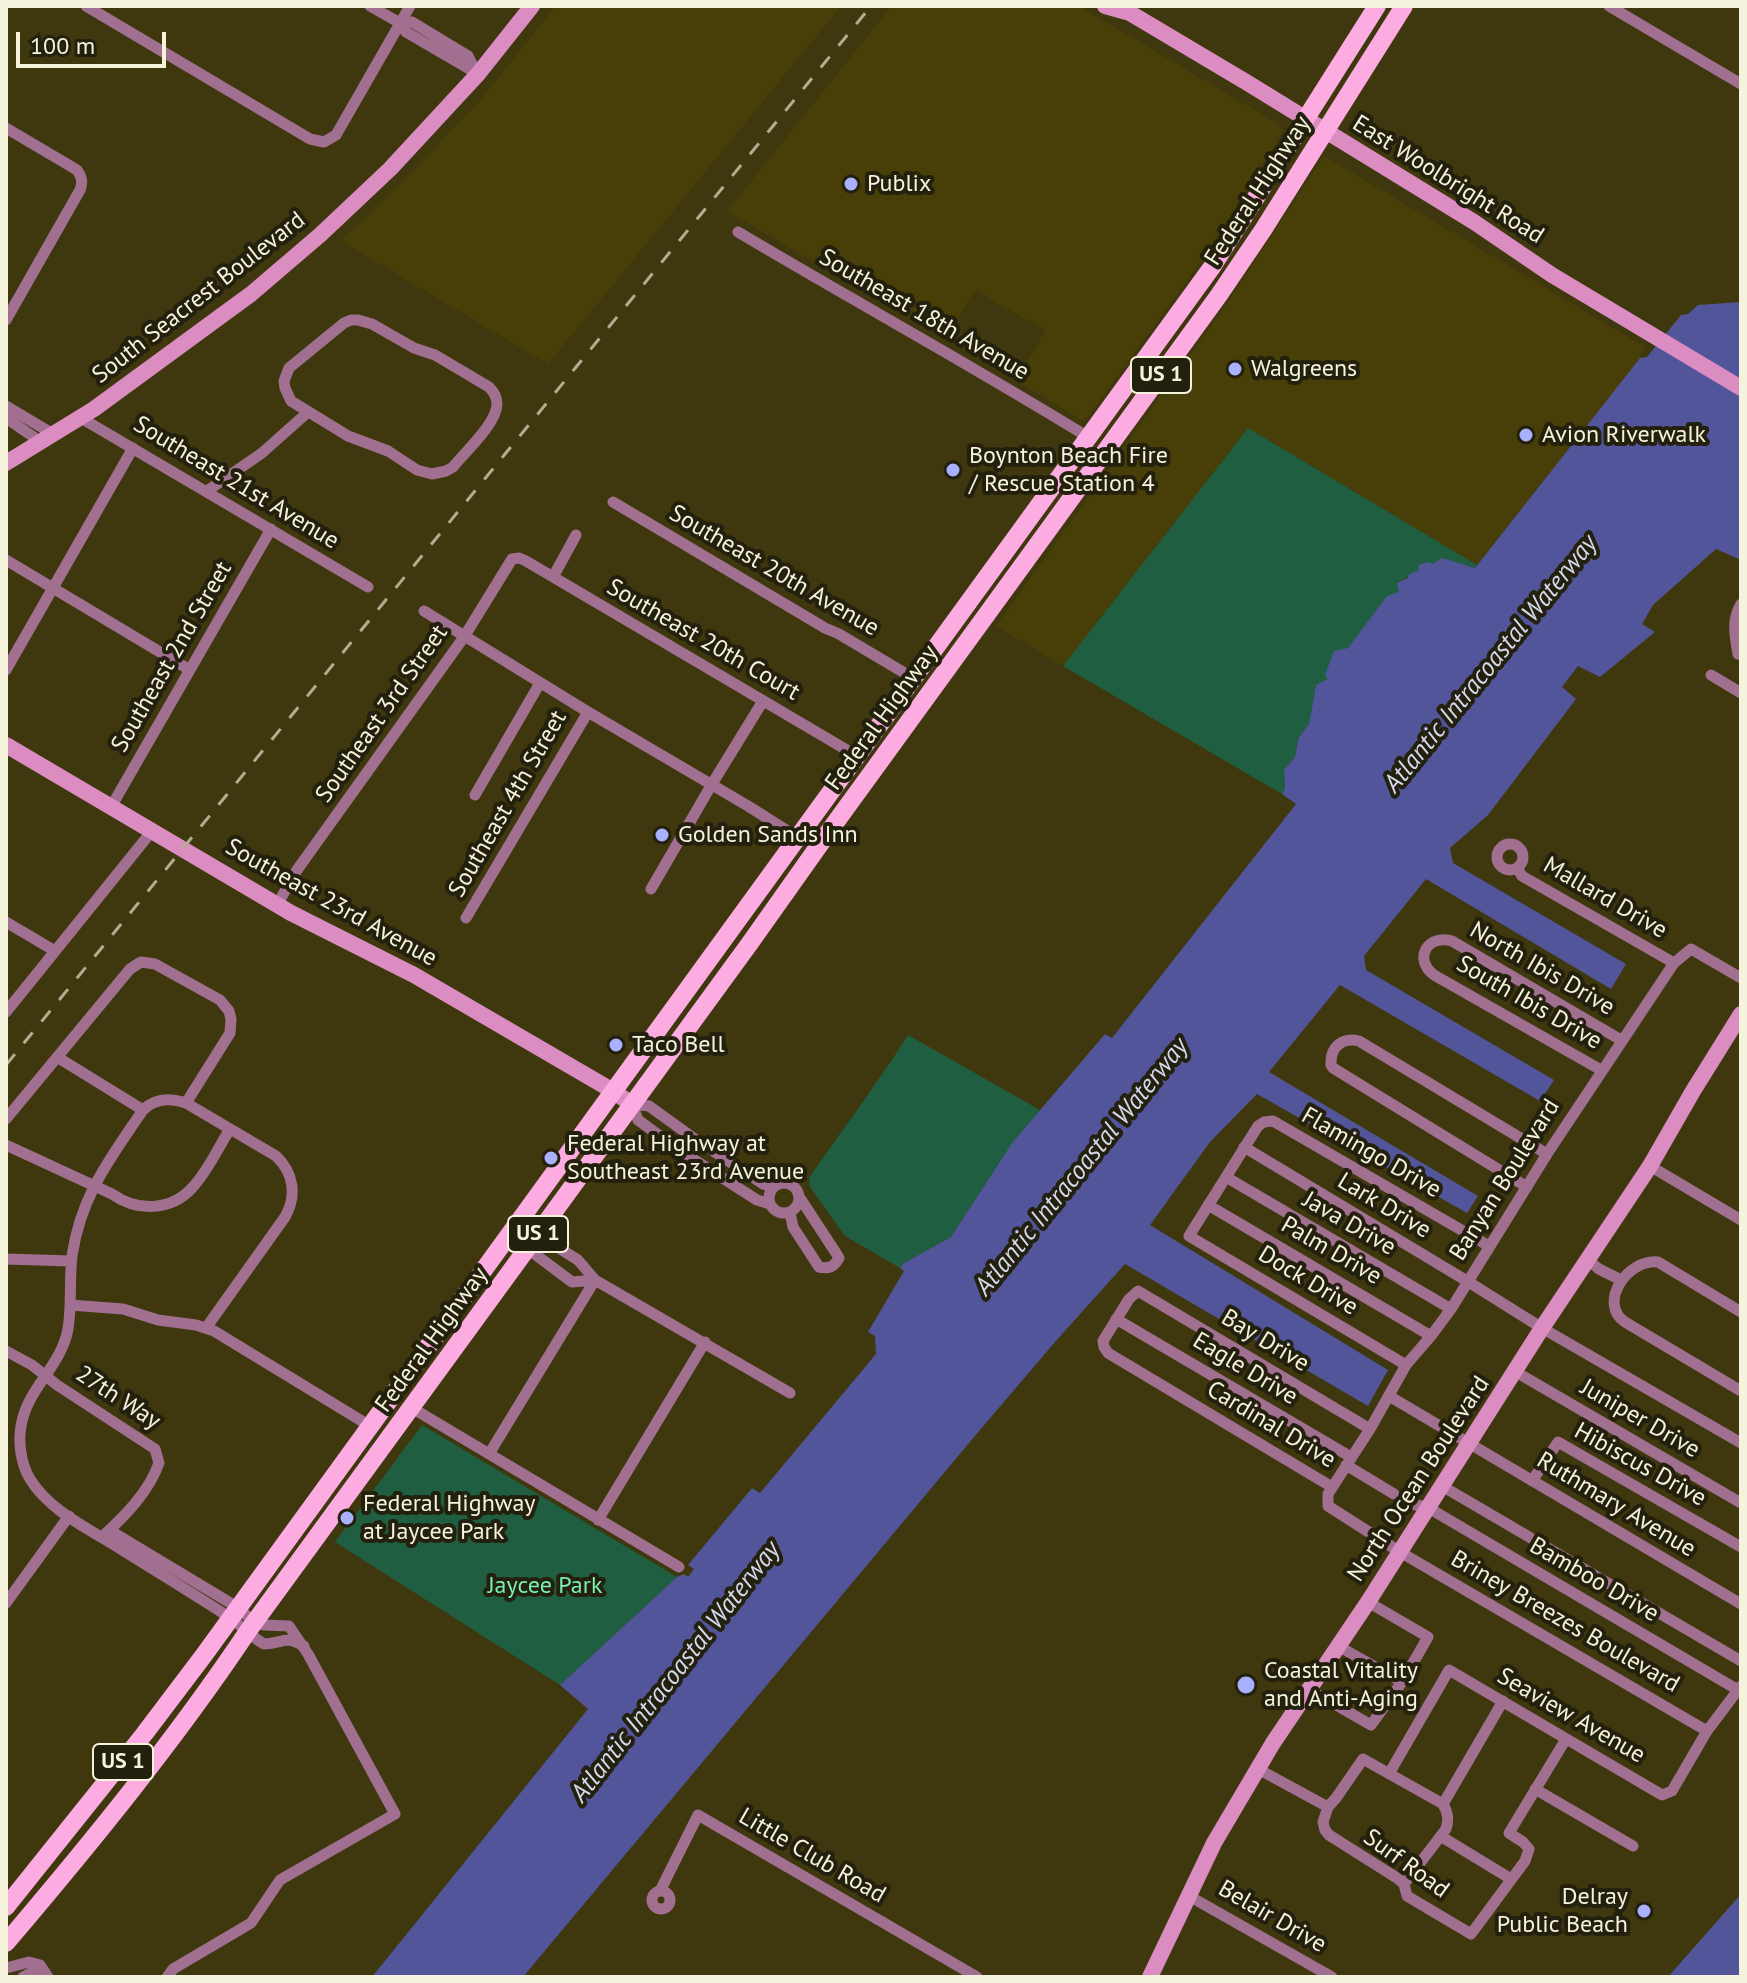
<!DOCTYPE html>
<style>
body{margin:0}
#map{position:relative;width:1747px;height:1983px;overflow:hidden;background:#3f380e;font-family:"PT Sans",sans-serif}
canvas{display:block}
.frame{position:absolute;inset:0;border:8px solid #f6f3dc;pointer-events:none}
.scale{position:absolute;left:16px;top:32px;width:150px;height:36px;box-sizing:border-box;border:4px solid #f6f3dc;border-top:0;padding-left:10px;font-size:24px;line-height:28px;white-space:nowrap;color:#f6f3dc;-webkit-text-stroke:6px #23200e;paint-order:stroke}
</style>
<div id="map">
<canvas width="1747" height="1983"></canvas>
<div class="frame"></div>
<div class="scale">100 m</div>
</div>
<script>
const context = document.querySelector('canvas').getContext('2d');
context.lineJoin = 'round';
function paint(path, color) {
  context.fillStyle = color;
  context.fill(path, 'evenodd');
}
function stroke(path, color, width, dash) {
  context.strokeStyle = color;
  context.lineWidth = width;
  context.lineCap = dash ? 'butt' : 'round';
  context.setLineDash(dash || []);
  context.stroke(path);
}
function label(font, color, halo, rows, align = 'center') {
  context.font = font + ' "PT Sans",sans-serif';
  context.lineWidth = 8;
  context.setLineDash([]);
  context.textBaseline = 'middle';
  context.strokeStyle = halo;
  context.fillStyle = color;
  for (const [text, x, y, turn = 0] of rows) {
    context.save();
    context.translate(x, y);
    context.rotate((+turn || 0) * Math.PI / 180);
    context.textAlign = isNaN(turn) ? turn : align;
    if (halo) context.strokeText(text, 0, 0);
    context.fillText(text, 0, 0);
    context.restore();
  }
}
paint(new Path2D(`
 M556 6H841L548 364 341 241 410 174 482 98Z
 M892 6H1079L1280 125 1283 132 1207 253 1088 417 1082 420 1017 381 1045 330 975 290 946 339 727 211Z
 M1324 156 1645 347 1640 358 1477 565 1248 428 1063 666 996 626 1223 309Z`), '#473e08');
paint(new Path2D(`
 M1248 428 1477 565 1475 569 1470 566 1432 564 1397 583 1399 592 1348 648 1329 679 1316 685 1309 724 1299 737 1295 757 1284 770 1285 788 1282 794 1063 666Z
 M908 1035 1040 1110 1012 1143 951 1237 904 1263 900 1268 845 1236 810 1187 809 1178C842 1130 877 1084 908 1035Z
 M422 1425 677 1577 560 1685 335 1542Z`), '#1f5e41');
paint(new Path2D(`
 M1741 302V560L1716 549 1653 605 1642 624 1655 632 1600 677 1578 666 1562 687 1576 699 1488 815 1450 848 1453 863 1626 964 1611 989 1426 879 1364 956 1366 970 1554 1080 1540 1101 1340 985 1269 1072 1478 1196 1467 1213 1257 1094 1210 1142 1150 1225 1388 1370 1368 1406 1125 1264 1055 1342 974 1437 523 1977H372L588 1709 560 1685 677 1577 684 1574 688 1577 694 1569 688 1565 752 1488 760 1493 876 1354 875 1336 868 1332 904 1271 900 1268 904 1263 951 1237 1012 1143 1105 1034 1112 1038 1296 804 1282 794 1285 788 1284 770 1295 757 1299 737 1309 724 1316 685 1328 679 1325 675 1334 651 1348 648 1387 596 1399 592 1397 583 1408 578 1409 574 1418 571 1419 565 1427 562 1433 564 1442 558 1475 568 1640 358 1647 357 1681 315 1688 314 1698 305Z
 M1741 1894V1977H1668Z`), '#52559a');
stroke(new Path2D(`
 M86 6 310 139 324 142 336 135 410 6
 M370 6 400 23 406 32 478 74
 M1609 6 1741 84
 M400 23 412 22 468 56 476 72
 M6 128 77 170C82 177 83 182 80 190L6 320
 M738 232C854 301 973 366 1088 437
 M351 320H358L372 324 414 348 435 355 489 387C494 392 497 397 497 404 497 423 465 452 453 467L446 471 432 474 417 470 388 451 348 436 291 401 285 388 284 381 289 368 344 323Z
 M6 406 53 434
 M6 418 41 442
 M81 418 368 587
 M207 491 262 453 308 412
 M613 502 825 628 839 634 913 678
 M6 560 190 670
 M553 577 576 535
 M1741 604C1731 621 1735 636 1738 654L1741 655
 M424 611 588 712 748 806 797 837
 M6 670 133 448
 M1711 675 1741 693
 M475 795 540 683
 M111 807 271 529
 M1497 857a13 13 0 1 1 26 0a13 13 0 1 1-26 0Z
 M1517 868 1522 876 1674 963
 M651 889 712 784 763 701
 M277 905 297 870 464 637 512 559 519 558 526 561 857 756
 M466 918 588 712
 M6 922 55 951
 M6 1012 152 831
 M57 1057 143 1110
 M1601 1070 1434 975C1413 959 1427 934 1452 941L1621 1040
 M6 1119 130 969 141 962 155 964 220 1000 229 1011 231 1019 230 1033 186 1103
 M6 1145 112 1194C137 1212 171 1211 192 1188 208 1171 218 1148 230 1129
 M1244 1147 1467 1281 1542 1328 1741 1443
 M1650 1166 1741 1220
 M1226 1177 1451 1309
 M769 1198a15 15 0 1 1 30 0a15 15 0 1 1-30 0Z
 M1527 1187 1333 1068 1331 1065C1330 1047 1342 1037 1359 1041L1547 1154
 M770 1204 757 1200 682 1152 638 1120 632 1104 649 1106 692 1137 763 1184 773 1187
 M1208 1205 1431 1336
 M790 1213 793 1227 819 1267C829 1269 834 1267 839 1258L836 1253 800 1198
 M538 1235 578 1260 595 1280 790 1393
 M528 1249 572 1282 595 1280
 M6 1259 71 1261
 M1588 1260 1599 1269 1621 1280
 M70 1305 123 1309 158 1320 196 1325 214 1331 370 1426
 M1741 1312 1658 1262C1626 1259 1598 1304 1625 1322L1741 1391
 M1116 1319 1351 1457
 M206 1328 285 1217C297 1196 294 1173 276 1156L186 1103C171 1098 155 1098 143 1110 110 1159 81 1195 72 1256 69 1280 72 1305 68 1329 61 1367 27 1388 21 1426 18 1443 21 1464 30 1479 49 1510 87 1528 116 1546 154 1570 192 1593 229 1617 241 1625 253 1638 264 1644 285 1643 283 1635 304 1646
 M6 1351 32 1365 57 1385 155 1449 159 1463C149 1491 127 1514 105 1534
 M1406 1365 1189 1236 1258 1126 1264 1122 1273 1121 1489 1246
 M1516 1372 1741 1503
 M1389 1396 1741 1604
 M412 1408 679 1567
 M489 1454 595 1280
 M1346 1465 1394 1494
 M1532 1481 1558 1442 1741 1547
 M1442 1486 1741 1661
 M1332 1487 1108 1353 1104 1347 1103 1341 1129 1299 1138 1291 1370 1429
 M1404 1500 1411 1504 1427 1507 1738 1690
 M598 1520 705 1342
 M109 1530 237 1607 254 1622 264 1625 289 1626 308 1654 395 1814 280 1880 251 1923 173 1969 167 1977
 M6 1603 69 1516
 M1338 1646 1402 1682
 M1308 1689 1371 1725 1402 1682 1428 1637 1368 1602
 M1707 1731 1400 1552 1328 1506V1494L1370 1429 1406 1365 1431 1336 1451 1309 1547 1154 1674 963 1691 949 1741 978
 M1258 1769 1328 1807
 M1390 1772 1449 1670 1662 1795 1672 1791 1707 1731 1741 1686
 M1535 1789 1633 1846
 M1443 1804 1363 1759 1336 1798 1328 1807 1323 1822 1325 1830 1329 1835 1397 1878 1404 1884 1407 1896 1471 1934 1525 1861 1529 1849 1523 1842 1509 1833 1566 1739
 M1443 1804 1503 1701
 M1442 1837 1511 1879
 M1404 1884 1446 1829C1449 1819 1448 1813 1443 1804
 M652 1900a9 9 0 1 1 18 0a9 9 0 1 1-18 0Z
 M660 1891 698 1815 977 1977
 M1189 1896 1332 1977
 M6 1968 29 1962 40 1965 48 1977
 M23 1977 34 1971H44`), '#a16f90', 11);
stroke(new Path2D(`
 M1105 6 1130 13 1246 82 1474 222 1552 275 1741 388
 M6 463 94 409 251 294 320 235 390 169 478 74 532 6
 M6 745 291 913 414 975 608 1088 632 1104
 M1150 1977 1214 1843 1273 1743 1368 1602 1542 1328 1650 1166 1693 1091 1741 1014`), '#db8dc2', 16);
stroke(new Path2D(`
 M6 1907 145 1733 204 1655 1212 267 1377 6
 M6 1943C91 1843 175 1740 248 1631L750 943 830 830 1219 295 1263 230 1404 6`), '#fdace2', 18);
stroke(new Path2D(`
 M6 1065 871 6`), '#b2ad8f', 3, [14, 14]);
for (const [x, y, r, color] of [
 [851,184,8,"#a9b0fc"],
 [1235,369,8,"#a9b0fc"],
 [1526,435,8,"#a9b0fc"],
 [953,470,8,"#a9b0fc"],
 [662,835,8,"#a9b0fc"],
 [616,1045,8,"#a9b0fc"],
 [551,1158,8,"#a9b0fc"],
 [347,1518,8,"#a9b0fc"],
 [1246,1685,10,"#a9b0fc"],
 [1644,1911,8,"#a9b0fc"]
]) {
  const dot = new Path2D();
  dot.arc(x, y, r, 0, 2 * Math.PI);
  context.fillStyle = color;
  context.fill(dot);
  stroke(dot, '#23200e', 3);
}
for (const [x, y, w] of [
 [1161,375,60],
 [538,1234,60],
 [123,1762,60]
]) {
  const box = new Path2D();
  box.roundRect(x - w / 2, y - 18, w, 36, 6);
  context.fillStyle = '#23200e';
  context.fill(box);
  stroke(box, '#f6f3dc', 2);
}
label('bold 22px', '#f6f3dc', null, [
 ["US 1",1161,375],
 ["US 1",538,1234],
 ["US 1",123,1762]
]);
label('24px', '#f6f3dc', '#23200e', [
 ["East Woolbright Road",1448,180,32],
 ["Federal Highway",1258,191,-57],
 ["South Seacrest Boulevard",199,298,-38],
 ["Southeast 18th Avenue",924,315,30],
 ["Southeast 21st Avenue",236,483,31],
 ["Southeast 20th Avenue",774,571,30],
 ["Southeast 20th Court",703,640,30],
 ["Southeast 2nd Street",172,657,-60],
 ["Southeast 3rd Street",382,714,-55],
 ["Federal Highway",882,718,-54],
 ["Southeast 4th Street",508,804,-60],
 ["Mallard Drive",1605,898,30],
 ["Southeast 23rd Avenue",331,903,29],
 ["North Ibis Drive",1542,969,30],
 ["South Ibis Drive",1529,1003,30],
 ["Flamingo Drive",1371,1153,30],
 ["Banyan Boulevard",1505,1180,-58],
 ["Lark Drive",1384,1206,31],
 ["Java Drive",1349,1224,30],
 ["Palm Drive",1331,1251,30],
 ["Dock Drive",1308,1281,31],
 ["Federal Highway",432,1340,-54],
 ["Bay Drive",1265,1341,31],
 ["Eagle Drive",1245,1369,31],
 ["27th Way",118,1398,33],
 ["Juniper Drive",1640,1419,30],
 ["Cardinal Drive",1271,1425,31],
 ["Hibiscus Drive",1640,1465,29],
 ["North Ocean Boulevard",1419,1479,-57],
 ["Ruthmary Avenue",1616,1505,31],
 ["Bamboo Drive",1594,1580,30],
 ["Briney Breezes Boulevard",1565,1622,30],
 ["Seaview Avenue",1571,1716,30],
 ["Little Club Road",812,1856,30],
 ["Surf Road",1406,1864,36],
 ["Belair Drive",1272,1917,30]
]);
label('24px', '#f6f3dc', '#23200e', [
 ["Publix",867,184],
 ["Walgreens",1251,369],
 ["Avion Riverwalk",1542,435],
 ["Boynton Beach Fire",969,456],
 ["/ Rescue Station 4",969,484],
 ["Golden Sands Inn",678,835],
 ["Taco Bell",632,1045],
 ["Federal Highway at",567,1144],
 ["Southeast 23rd Avenue",567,1172],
 ["Federal Highway",363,1504],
 ["at Jaycee Park",363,1532],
 ["Coastal Vitality",1264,1671],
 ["and Anti-Aging",1264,1699],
 ["Delray",1628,1897,"right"],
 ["Public Beach",1628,1925,"right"]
], 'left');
label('24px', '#77f1b4', '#23200e', [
 ["Jaycee Park",545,1586]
]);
label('italic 26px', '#d6d9ed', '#23200e', [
 ["Atlantic Intracoastal Waterway",1491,664,-51],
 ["Atlantic Intracoastal Waterway",1082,1167,-51],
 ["Atlantic Intracoastal Waterway",676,1672,-52]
]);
</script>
